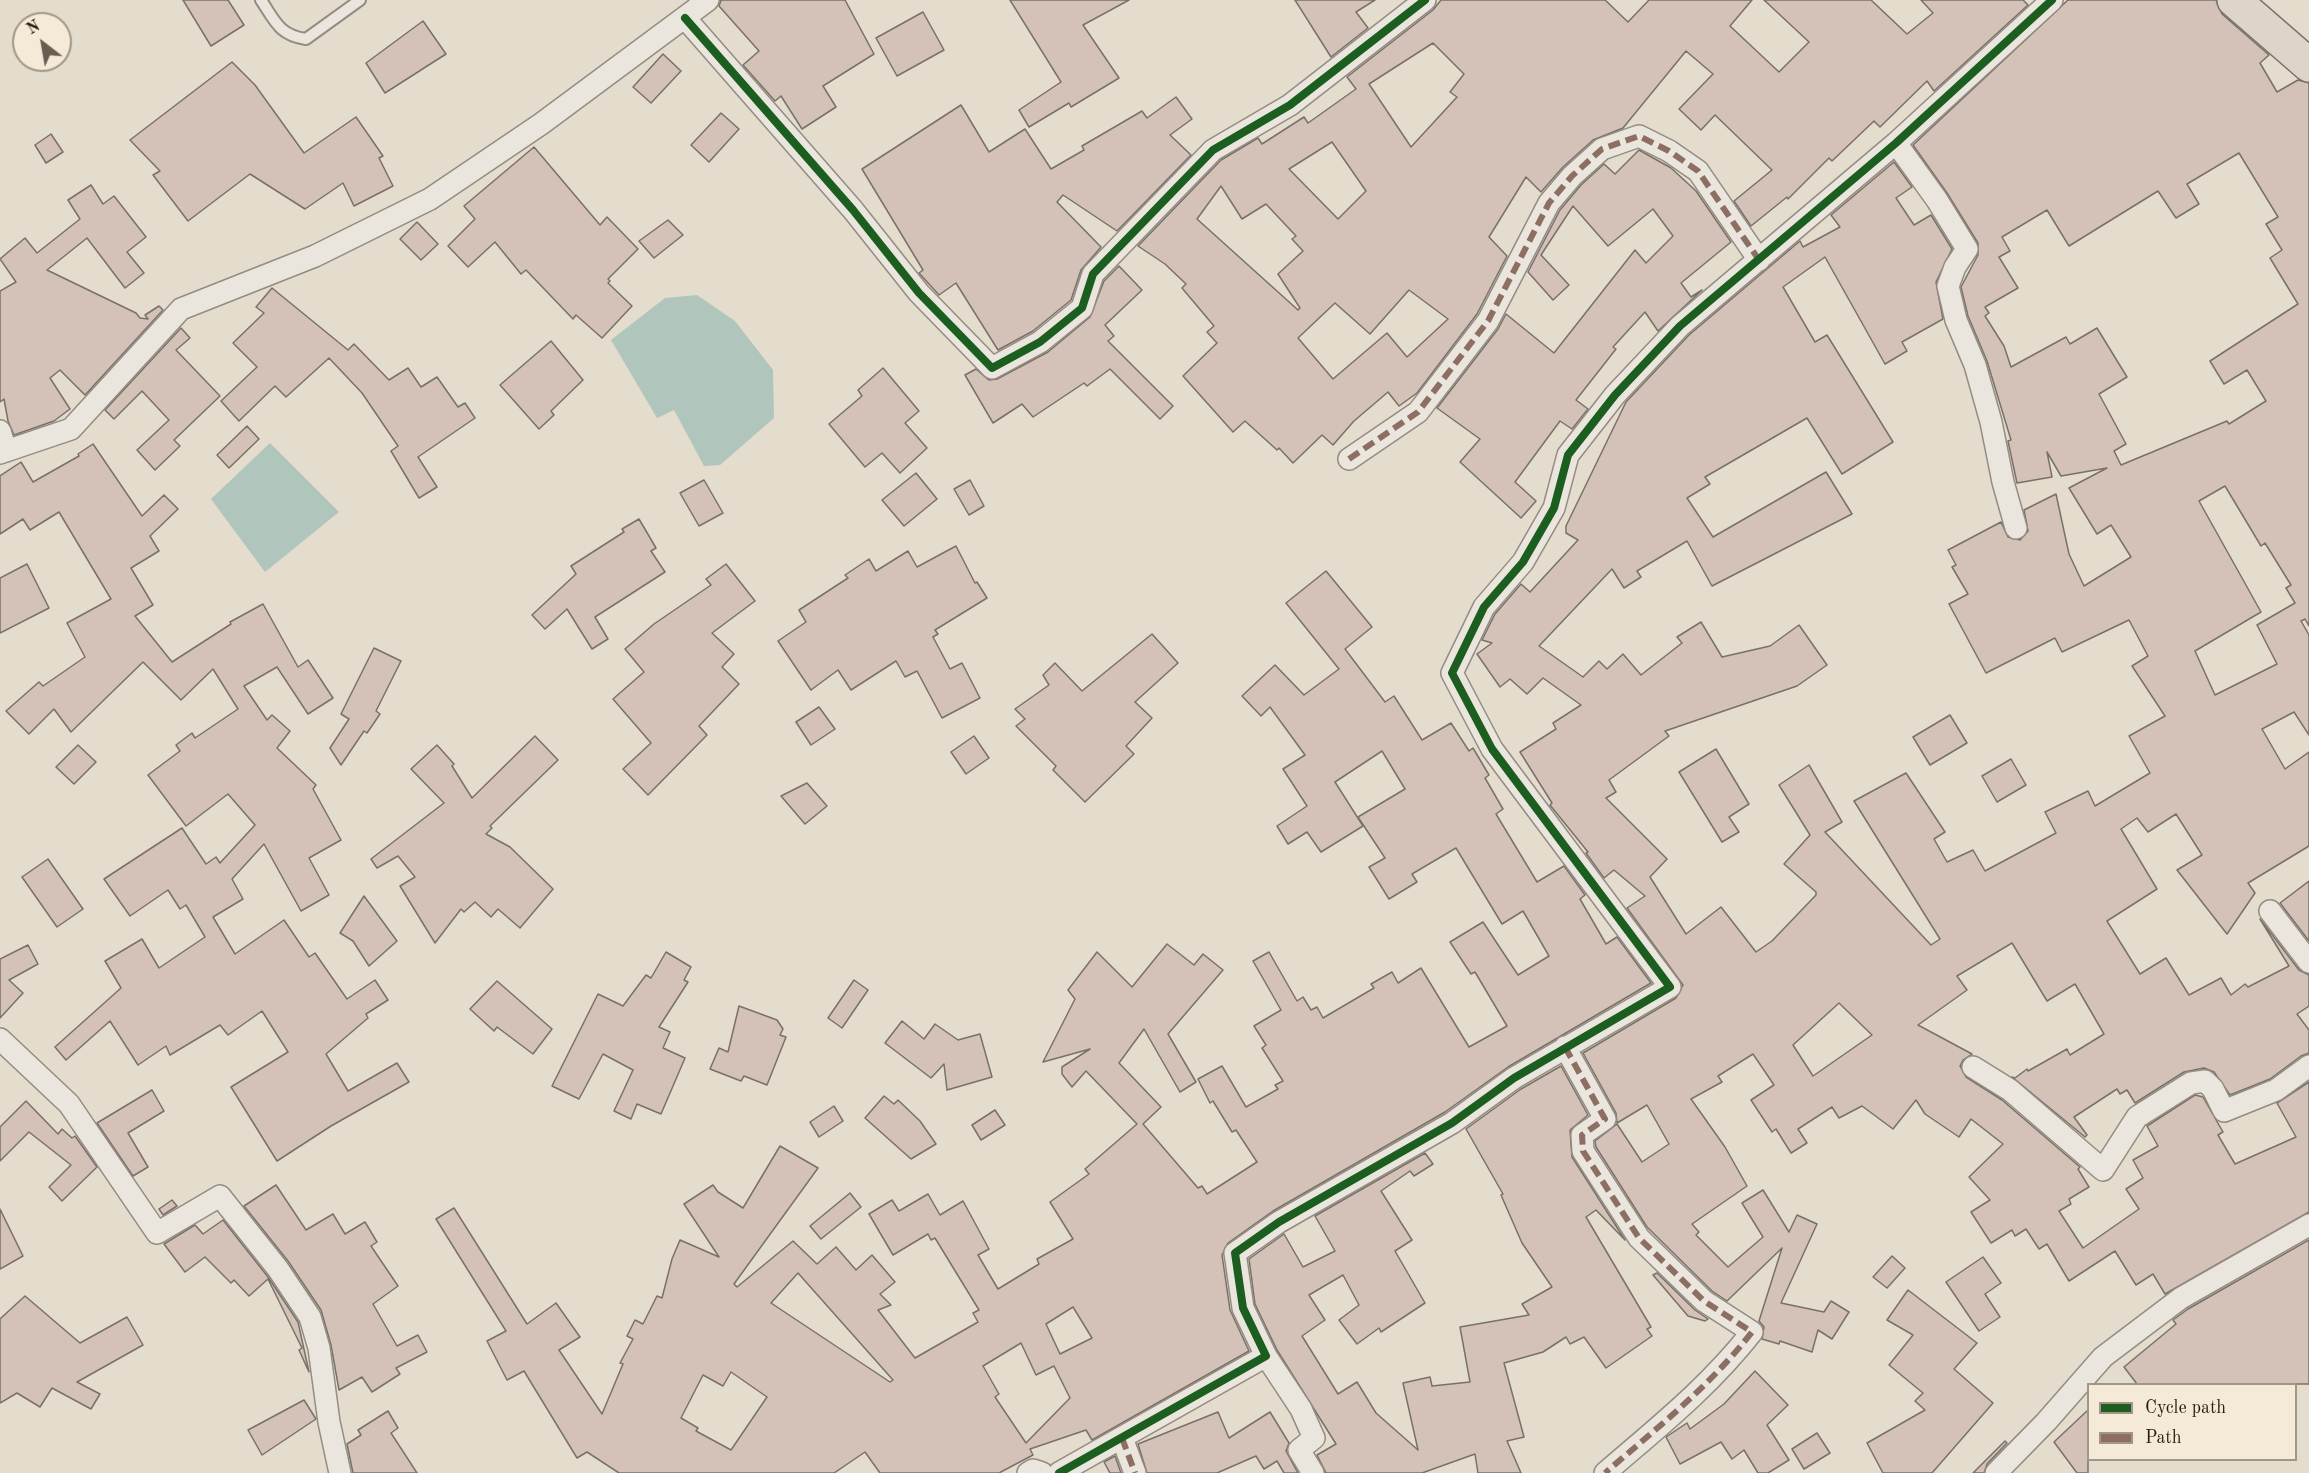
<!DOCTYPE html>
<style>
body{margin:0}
#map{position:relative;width:2309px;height:1473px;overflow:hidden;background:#e4dccc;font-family:"Old Standard TT",serif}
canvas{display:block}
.legend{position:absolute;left:2087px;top:1383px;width:210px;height:78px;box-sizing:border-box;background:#f4ead7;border:2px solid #a29687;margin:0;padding:8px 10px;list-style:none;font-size:18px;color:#271810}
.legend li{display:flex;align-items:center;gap:12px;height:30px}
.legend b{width:30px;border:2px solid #a29687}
.north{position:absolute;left:12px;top:12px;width:60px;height:60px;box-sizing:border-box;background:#f4ead7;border:2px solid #a29687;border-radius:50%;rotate:329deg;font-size:16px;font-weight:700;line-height:24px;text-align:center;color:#271810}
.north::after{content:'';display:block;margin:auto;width:21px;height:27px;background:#695d52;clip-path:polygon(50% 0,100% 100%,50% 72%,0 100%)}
</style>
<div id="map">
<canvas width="2309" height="1473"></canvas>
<ul class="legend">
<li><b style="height:8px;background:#1b5e20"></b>Cycle path</li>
<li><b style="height:8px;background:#8d6e63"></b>Path</li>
</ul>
<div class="north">N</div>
</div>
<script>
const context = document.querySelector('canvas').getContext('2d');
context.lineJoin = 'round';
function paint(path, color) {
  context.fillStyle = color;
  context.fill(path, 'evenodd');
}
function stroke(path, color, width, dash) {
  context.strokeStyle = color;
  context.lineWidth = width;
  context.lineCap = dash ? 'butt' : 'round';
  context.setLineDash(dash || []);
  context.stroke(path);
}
paint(new Path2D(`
 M697 295 735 321 773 370 774 418 720 465 704 466 674 410 657 418 611 340 665 298Z
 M270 443 339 512 265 572 211 499Z`), '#b0c6bc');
const building = new Path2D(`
 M183 0H228L244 25 211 46Z
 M721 0H845L874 54 823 86 836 107 802 129 781 96 775 101 743 65 759 51 719 6Z
 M1010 0H1129L1083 25 1119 78 1071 107 1069 103 1029 127 1019 110 1061 82Z
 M1295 0H1375L1356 12 1368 28 1331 57Z
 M1441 0H1605L1628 22 1649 0H1752L1730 26 1779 72 1809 42 1764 0H1871L1907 34 1933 13 1921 0H2023L2028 5 1934 91 1927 81 1880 127 1874 121 1832 161 1829 158 1788 199 1787 197 1751 226 1734 201 1772 170 1715 115 1701 130 1679 109 1713 74 1686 51 1623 128 1593 140 1563 167 1541 192 1526 177 1489 237 1507 256 1477 314 1417 393 1399 406 1388 392 1354 421 1333 445 1322 435 1293 463 1279 448 1277 450 1245 421 1233 432 1183 376 1217 343 1207 332 1214 326 1182 288 1186 284 1165 264 1138 246 1221 160 1258 138 1262 144 1304 117 1308 123 1356 89 1347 77 1433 10ZM1433 43 1464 74 1450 92 1457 97 1411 147 1369 84ZM1332 142 1366 191 1338 219 1289 169ZM1221 186 1242 219 1266 204 1296 236 1292 239 1303 251 1278 274 1300 308 1298 310 1197 219ZM1409 290 1448 319 1407 357 1387 333 1333 379 1298 338 1335 303 1370 334Z
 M2068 0H2216L2222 14 2269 55 2260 63 2277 92 2298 80 2309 83V626L2305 619 2301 621 2309 635V735L2294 712 2262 729 2285 769 2309 752V846L2248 883 2255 893 2227 934 2177 870 2202 855 2176 814 2148 832 2137 818 2121 829 2157 889 2107 921 2140 974 2166 958 2189 995 2221 978 2231 995 2245 984 2248 987 2289 966 2260 919 2299 970 2309 975V1006L2297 1014 2309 1030V1053L2301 1056 2270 1079 2230 1095 2214 1072 2204 1068 2184 1072 2135 1103 2127 1090 2120 1094 2117 1089 2074 1117 2087 1135 2085 1137 2012 1077 2015 1078 2027 1069 2028 1071 2067 1049 2070 1055 2104 1034 2075 984 2047 1001 2012 943 1957 976 1967 990 1918 1025 1972 1054 1963 1060 1960 1066 1966 1077 2002 1100 2080 1167 2078 1169 2089 1187 2069 1199 2071 1204 2059 1211 2083 1248 2139 1209 2126 1189 2143 1178 2133 1160 2158 1146 2147 1126 2195 1095 2203 1097 2223 1132 2218 1135 2235 1164 2296 1137 2277 1103 2309 1082V1212L2165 1294 2153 1274 2136 1285 2115 1251 2069 1281 2047 1244 2039 1249 2026 1229 2015 1236 2012 1230 1991 1243 1971 1212 1990 1200 1969 1177 2003 1144 1971 1119 1959 1137 1925 1114 1916 1100 1893 1129 1862 1106 1839 1118 1832 1107 1798 1129 1807 1143 1791 1153 1776 1129 1772 1132 1751 1100 1774 1085 1753 1054 1718 1076 1722 1082 1691 1099 1725 1147 1747 1186 1692 1224 1699 1232 1696 1235 1728 1267 1763 1237 1742 1203 1763 1190 1789 1232 1797 1215 1817 1224 1781 1303 1824 1312 1831 1301 1849 1312 1832 1339 1818 1330 1812 1352 1780 1341 1779 1344 1762 1339 1764 1327 1759 1321 1782 1248 1727 1301 1712 1291 1647 1227 1596 1147 1595 1141 1617 1124 1642 1162 1669 1144 1647 1105 1617 1123 1616 1113 1583 1053 1676 998 1683 985 1627 908 1645 896 1614 870 1604 878 1586 853 1588 852 1550 805 1552 803 1520 752 1556 729 1553 723 1581 705 1543 678 1527 694 1510 679 1500 687 1477 654 1492 643 1482 640 1495 614 1521 584 1530 592 1578 540 1566 533V526L1626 402 1689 335 1800 241 1803 247 1840 227 1831 215 1894 162 1912 187 1896 198 1914 225 1931 215 1952 249 1936 282 1943 319 1902 342 1907 351 1885 364 1825 257 1783 287 1815 342 1827 335 1893 442 1842 474 1807 418 1705 477 1710 484 1687 498 1713 537 1826 472 1852 514 1712 586 1687 541 1637 571 1641 577 1624 588 1612 569 1539 646 1583 677 1599 661 1607 669 1623 654 1641 675 1682 643 1677 637 1701 622 1722 657 1770 646 1799 625 1827 665 1797 686 1665 731 1669 736 1609 780 1616 792 1606 798 1667 859 1650 877 1686 934 1721 907 1756 952 1772 941 1816 895V892L1784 864 1810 835 1779 785 1809 765 1842 822 1825 832 1931 945 1940 939 1854 801 1906 773 1945 832 1934 839 1947 862 1973 850 1985 871 2056 833 2045 812 2088 791 2095 806 2150 773 2129 736 2165 716 2132 666 2148 656 2129 620 2062 652 2055 638 1986 673 1949 604 1968 594 1952 567 1956 565 1948 550 2001 522 2008 537 2020 540 2028 531 2024 510 2056 494 2069 554 2084 586 2131 557 2111 525 2097 534 2069 488 2107 468 2061 476 2047 452 2052 477 2017 483 2008 441 2011 440 1987 361 1968 316 1961 287 1978 255V243L1947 193 1913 145ZM2239 153 2278 217 2266 224 2282 250 2270 258 2298 304 2210 361 2224 384 2247 370 2266 401 2229 424 2227 421 2121 465 2114 451 2126 444 2099 394 2127 377 2097 328 2070 344 2066 337 2011 367 2004 346 1985 316 1989 313 1985 307 2018 288 1999 257 2010 251 2002 237 2047 210 2069 246 2158 191 2176 218 2199 204 2187 184ZM2225 486 2261 546 2265 543 2291 585 2286 588 2295 603 2257 625 2277 664 2215 695 2195 651 2261 612 2199 501ZM1839 1003 1872 1035 1813 1076 1793 1045Z
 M923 12 944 50 897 76 876 38Z
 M423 21 446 54 385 93 366 63Z
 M663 54 681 71 651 103 633 87Z
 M232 62 255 85 304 153 356 117 383 156 379 158 393 186 354 206 343 183 305 209 250 174 188 221 153 175 160 171 130 140Z
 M1176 97 1192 119 1170 135 1191 155 1117 231 1063 195 1057 202 1101 247 1081 270 1071 300 1033 331 998 350 956 283 939 295 919 273 923 270 862 169 961 105 989 152 1025 129 1051 169 1084 150 1082 146 1142 111 1147 118Z
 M721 113 739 129 709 162 691 145Z
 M51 134 63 152 46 163 35 145Z
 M534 147 600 225 607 217 638 249 608 279 610 281 608 283 632 306 602 338 576 315 573 319 526 270 521 274 495 242 468 267 448 246 475 219 464 206Z
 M1639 150 1671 168 1696 191 1731 242 1681 283 1691 297 1702 290 1658 331 1645 312 1613 347 1616 349 1576 400 1588 409 1572 429 1560 421 1515 482 1536 501 1521 518 1460 462 1480 439 1437 408 1498 329 1506 314 1554 353 1635 250 1646 263 1673 236 1653 209 1608 246 1573 206 1541 255 1569 285 1553 300 1528 272 1560 210 1581 185 1604 164 1615 174Z
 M91 185 103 204 114 196 146 237 127 252 144 273 125 288 87 238 47 270 136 313 140 318 148 319 145 315 159 306 163 310 85 395 60 370 50 378 70 409 54 421 14 435 8 421 4 399 0 402V291L16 282 0 259 25 238 37 253 80 219 68 200Z
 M668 220 683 235 654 258 639 241Z
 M417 222 438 244 421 260 400 239Z
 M1119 266 1142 290 1105 325 1114 336 1108 341 1173 406 1160 419 1110 369 1087 386 1084 383 1033 417 1022 404 993 423 965 375 976 369 989 380 997 379 1048 352 1090 317 1104 281Z
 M272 288 348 350 354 344 389 380 408 368 421 387 437 377 458 407 465 403 475 418 418 457 437 487 419 498 391 451 398 446 362 393 329 358 286 397 275 386 239 421 221 401 257 367 233 343 264 313 256 307Z
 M181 328 190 338 176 350 220 396 174 440 180 446 155 470 137 450 169 420 142 391 114 419 105 410Z
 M551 341 583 380 551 411 554 415 539 429 500 385Z
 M883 368 919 411 905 423 927 448 900 473 882 453 865 467 829 424 862 396 858 390Z
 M247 426 259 439 229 468 217 455Z
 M93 444 142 516 164 495 178 509 150 536 159 551 131 568 153 605 135 616 172 662 231 624 230 622 263 604 298 667 308 660 333 698 308 714 277 667 244 686 267 720 272 715 290 731 277 748 316 785 313 789 341 840 309 858 329 895 301 911 264 844 232 879 243 899 213 917 235 954 284 920 309 957 315 953 347 999 375 980 388 1000 366 1014 368 1018 326 1054 348 1091 397 1063 409 1082 331 1126 277 1161 231 1087 288 1052 262 1011 228 1035 220 1025 170 1055 166 1046 138 1065 110 1021 66 1060 55 1047 121 988 105 961 142 939 159 968 205 937 186 905 180 909 168 890 130 916 104 879 182 828 206 864 216 857 220 863 255 825 228 794 186 826 148 775 180 751 176 745 192 733 195 738 238 709 213 669 181 700 143 662 71 732 54 709 29 734 6 711 39 682 43 686 85 657 67 623 111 599 59 512 30 530 23 519 0 534V476L21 462 33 482 79 456 78 454Z
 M916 473 937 499 904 526 882 500Z
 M704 480 723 513 699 526 680 493Z
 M970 480 984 506 969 515 954 489Z
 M639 519 656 548 651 551 665 572 595 617 608 639 592 649 567 609 545 629 532 615 576 574 571 566 624 532 622 529Z
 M956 546 975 583 977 582 987 598 935 630 938 634 933 637 950 669 962 663 980 698 942 718 917 671 905 677 896 661 851 690 838 670 811 690 778 641 806 622 799 610 848 578 845 575 869 559 876 571 908 551 917 567Z
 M27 564 49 608 0 633V578Z
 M726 564 755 601 712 633 734 654 722 667 739 684 699 726 707 735 648 795 623 769 651 743 613 699 644 672 625 649 654 624 711 585 706 579Z
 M1326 571 1372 627 1345 649 1385 702 1394 696 1422 740 1451 723 1469 751 1473 748 1489 775 1485 778 1503 809 1496 814 1537 882 1564 866 1585 895 1580 899 1606 944 1617 937 1651 983 1508 1067 1445 1112 1273 1211 1228 1243 1222 1255 1230 1310 1249 1351 1092 1440 1086 1430 1030 1449 1033 1455 999 1473H880L865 1452 834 1473H619L587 1452 577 1458 524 1371 507 1380 487 1341 506 1331 436 1219 454 1208 527 1324 556 1303 580 1337 559 1350 602 1414 623 1364 620 1363 633 1339 627 1336 635 1320 643 1324 657 1296 662 1298 672 1259 680 1240 719 1257 684 1204 713 1185 718 1192 743 1208 780 1146 818 1168 734 1284 737 1287 793 1241 817 1264 836 1247 856 1270 872 1255 895 1282 880 1294 891 1305 878 1310 915 1358 978 1322 973 1313 979 1310 935 1238 931 1240 928 1234 893 1255 869 1214 892 1200 899 1211 928 1194 940 1215 963 1201 989 1249 978 1255 998 1289 1039 1264 1037 1259 1073 1239 1050 1202 1089 1174 1085 1169 1137 1124 1086 1071 1072 1087 1062 1074V1067L1090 1049 1043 1062 1075 999 1068 990 1097 952 1132 987 1167 944 1194 965 1203 954 1223 970 1168 1034 1196 1082 1180 1092 1144 1029 1119 1063 1161 1107 1143 1124 1198 1188 1202 1186 1207 1194 1257 1162 1236 1130 1232 1132 1213 1101 1210 1103 1198 1079 1222 1066 1246 1107 1278 1089 1275 1085 1283 1081 1262 1048 1266 1045 1254 1026 1281 1010 1253 961 1269 952 1297 1001 1303 997 1311 1010 1317 1007 1323 1018 1374 988 1371 984 1392 972 1398 983 1421 968 1469 1047 1507 1026 1475 972 1471 974 1450 942 1483 922 1518 975 1549 956 1523 911 1502 924 1456 848 1412 874 1417 882 1389 899 1369 867 1385 858 1358 817 1405 789 1382 751 1335 782 1363 826 1321 852 1307 832 1288 844 1277 826 1307 806 1283 769 1305 755 1270 707 1261 716 1242 696 1275 665 1304 695 1339 669 1286 603ZM798 1273 893 1380 890 1382 771 1303ZM1073 1307 1092 1338 1060 1354 1046 1324ZM1021 1343 1036 1375 1054 1366 1070 1398 1026 1443 995 1397 999 1394 983 1366ZM731 1372 767 1397 731 1450 696 1431 698 1428 681 1418 703 1375 723 1386Z
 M1152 634 1178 663 1135 702 1152 718 1126 746 1134 754 1085 802 1053 770 1056 766 1016 726 1025 719 1015 709 1049 685 1043 675 1055 663 1082 691Z
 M374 648 401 661 376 711 380 714 367 733 364 731 341 765 330 748 349 719 341 714Z
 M819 707 835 729 811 745 796 722Z
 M1950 715 1967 743 1930 765 1913 737Z
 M535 736 558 760 490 826 492 828 486 834 510 847 553 889 520 928 498 909 491 917 475 902 464 912 461 909 435 943 400 886 415 877 398 856 377 868 371 859 444 803 411 769 437 745 454 764 452 766 472 798Z
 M974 736 989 758 966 774 951 752Z
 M78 745 96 762 74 784 56 767Z
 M1716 749 1749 804 1729 817 1739 832 1722 842 1679 772Z
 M2011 759 2026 785 1997 802 1982 776Z
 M807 783 827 806 805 824 781 796Z
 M48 859 83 909 57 927 22 877Z
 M2309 881V941L2280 903Z
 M364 896 397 941 369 966 353 941 340 933Z
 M28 945 38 964 9 980 23 993 0 1018V959Z
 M666 952 691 967 684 980 688 982 659 1027 670 1032 663 1048 685 1058 661 1114 637 1104 631 1119 614 1111 633 1070 603 1054 579 1099 552 1086 598 994 623 1006 646 975 651 978Z
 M854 980 868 990 842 1028 828 1018Z
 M497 981 552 1029 533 1054 497 1027 494 1031 470 1009Z
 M739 1006 777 1020 783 1029 780 1035 786 1037 767 1085 744 1076 741 1081 710 1069 719 1048 728 1052Z
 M902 1021 924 1039 935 1024 958 1040 980 1034 992 1077 947 1090 944 1064 931 1078 885 1043Z
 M1561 1066 1588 1115 1570 1130 1572 1157 1625 1240 1596 1210 1586 1217 1651 1327 1647 1329 1652 1336 1606 1368 1584 1337 1570 1344 1566 1337 1543 1352 1504 1363 1524 1437 1507 1441 1521 1473H1478L1475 1454 1422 1473H1326L1317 1455 1336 1444 1277 1350 1255 1304 1249 1259 1284 1234 1303 1267 1335 1251 1315 1216 1425 1153 1433 1164 1414 1176 1410 1171 1381 1191 1412 1240 1395 1251 1425 1303 1381 1332 1379 1328 1357 1344 1339 1320 1359 1305 1343 1275 1309 1295 1325 1320 1302 1336 1338 1394 1357 1382 1376 1413 1418 1450 1403 1383 1430 1377 1432 1386 1470 1382 1460 1327 1529 1315 1522 1304 1552 1287 1522 1243 1501 1195 1503 1194 1466 1129 1521 1089Z
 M152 1090 164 1111 128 1133 148 1167 133 1176 97 1123Z
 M884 1096 894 1104 898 1100 920 1121 936 1144 911 1159 865 1118Z
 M26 1101 58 1134 62 1129 72 1138 75 1136 97 1167 62 1201 49 1187 71 1165 29 1132 0 1161V1127Z
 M834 1106 843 1121 819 1137 810 1122Z
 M995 1110 1005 1125 981 1140 972 1125Z
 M276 1185 306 1230 333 1214 345 1234 365 1222 377 1242 371 1246 398 1286 373 1304 397 1346 418 1335 427 1352 396 1368 400 1374 372 1392 362 1377 339 1390 331 1345 321 1310 288 1261 244 1206Z
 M850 1193 861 1207 821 1239 810 1226Z
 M172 1200 177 1206 163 1215 159 1209Z
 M0 1209 23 1256 0 1269Z
 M223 1220 268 1277 298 1322 309 1372 299 1350 302 1348 268 1279 249 1296 234 1280 231 1283 205 1257 185 1272 164 1244 195 1225 203 1234Z
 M2309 1240V1384H2137L2124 1367 2176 1324 2173 1320 2188 1309Z
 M1892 1256 1905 1268 1887 1288 1873 1277Z
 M1983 1257 2001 1283 1985 1294 2000 1317 1979 1331 1946 1282Z
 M1657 1273 1695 1310 1708 1319 1705 1321 1688 1316 1653 1275Z
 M1908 1290 1977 1343 1954 1369 1993 1403 1932 1473H1883L1867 1443 1925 1410 1915 1401 1923 1393 1889 1365 1913 1335 1887 1320Z
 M25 1296 80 1343 127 1317 143 1345 77 1382 100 1394 91 1409 52 1388 40 1407 17 1393 0 1403V1319Z
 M1755 1371 1788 1405 1767 1425 1789 1460 1768 1473H1758L1744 1450 1732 1459 1721 1442 1680 1464 1666 1437 1687 1423 1690 1429 1724 1404Z
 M304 1400 316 1419 262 1455 248 1430Z
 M2088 1410V1473H2077L2054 1442Z
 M388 1411 398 1428 391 1433 417 1473H353L347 1444 361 1435 358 1430Z
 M1218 1412 1229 1438 1270 1412 1289 1443 1286 1451 1298 1473H1284L1277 1461 1264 1469 1256 1456 1217 1473H1147L1138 1444Z
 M1817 1433 1830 1453 1804 1469 1792 1449Z
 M2005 1441 2007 1443 1987 1464 1984 1473H1973Z
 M1115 1456 1121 1473H1110L1104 1462Z`);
paint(building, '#d4c2b8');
stroke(building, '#787168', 1.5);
const lane = new Path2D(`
 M261 0C275 21 279 35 306 39L360 0`);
const street = new Path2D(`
 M685 18 853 210 919 293 992 368 1040 342 1082 308 1093 274 1213 150 1290 105 1425 0
 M1896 143 1937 200 1967 249 1955 267 1948 286 1956 320 1975 365 1991 422 2003 482 2016 528
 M0 431 6 451
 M0 453 71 429 181 309 315 256 430 199 541 124 708 0
 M1349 459 1418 412 1488 321 1549 203 1572 176 1602 149 1639 136 1669 151 1698 171 1759 260
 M2270 911 2309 962
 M0 1039 69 1104 157 1233 220 1196 278 1269 310 1317 319 1348 329 1422 340 1473
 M1565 1047 1605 1119 1582 1135 1583 1151 1639 1238 1704 1301 1752 1332C1709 1387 1657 1428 1605 1473
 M1973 1067 2010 1090 2103 1170 2137 1117 2191 1083 2205 1081 2213 1089 2224 1111 2276 1090 2309 1066
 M1266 1356 1301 1409 1314 1438 1299 1450 1313 1473
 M1122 1438 1135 1473
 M1028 1473 1033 1470 1042 1473
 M1059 1473 1266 1356 1243 1308 1235 1253 1279 1222 1452 1123 1514 1078 1670 987 1492 749 1452 673 1484 607 1523 562 1554 508 1568 455 1615 395 1680 326 1896 143 2052 0
 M1996 1473 2046 1422 2103 1357 2181 1298 2309 1225`);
const highway = new Path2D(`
 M2234 0 2309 65`);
stroke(lane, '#938c82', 14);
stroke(street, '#938c82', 24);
stroke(highway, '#787168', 36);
stroke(lane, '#eae5dd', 10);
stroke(street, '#eae5dd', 21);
stroke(highway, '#ddd5c9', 33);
stroke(new Path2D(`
 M1349 459 1418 412 1488 321 1549 203 1572 176 1602 149 1639 136 1669 151 1698 171 1759 260
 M1565 1047 1605 1119 1582 1135 1583 1151 1639 1238 1704 1301 1752 1332C1709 1387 1657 1428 1605 1473
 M1122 1438 1135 1473`), '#8d6e63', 6, [12, 6]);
stroke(new Path2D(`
 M685 18 853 210 919 293 992 368 1040 342 1082 308 1093 274 1213 150 1290 105 1425 0
 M1059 1473 1266 1356 1243 1308 1235 1253 1279 1222 1452 1123 1514 1078 1670 987 1492 749 1452 673 1484 607 1523 562 1554 508 1568 455 1615 395 1680 326 1896 143 2052 0`), '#1b5e20', 8);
</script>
